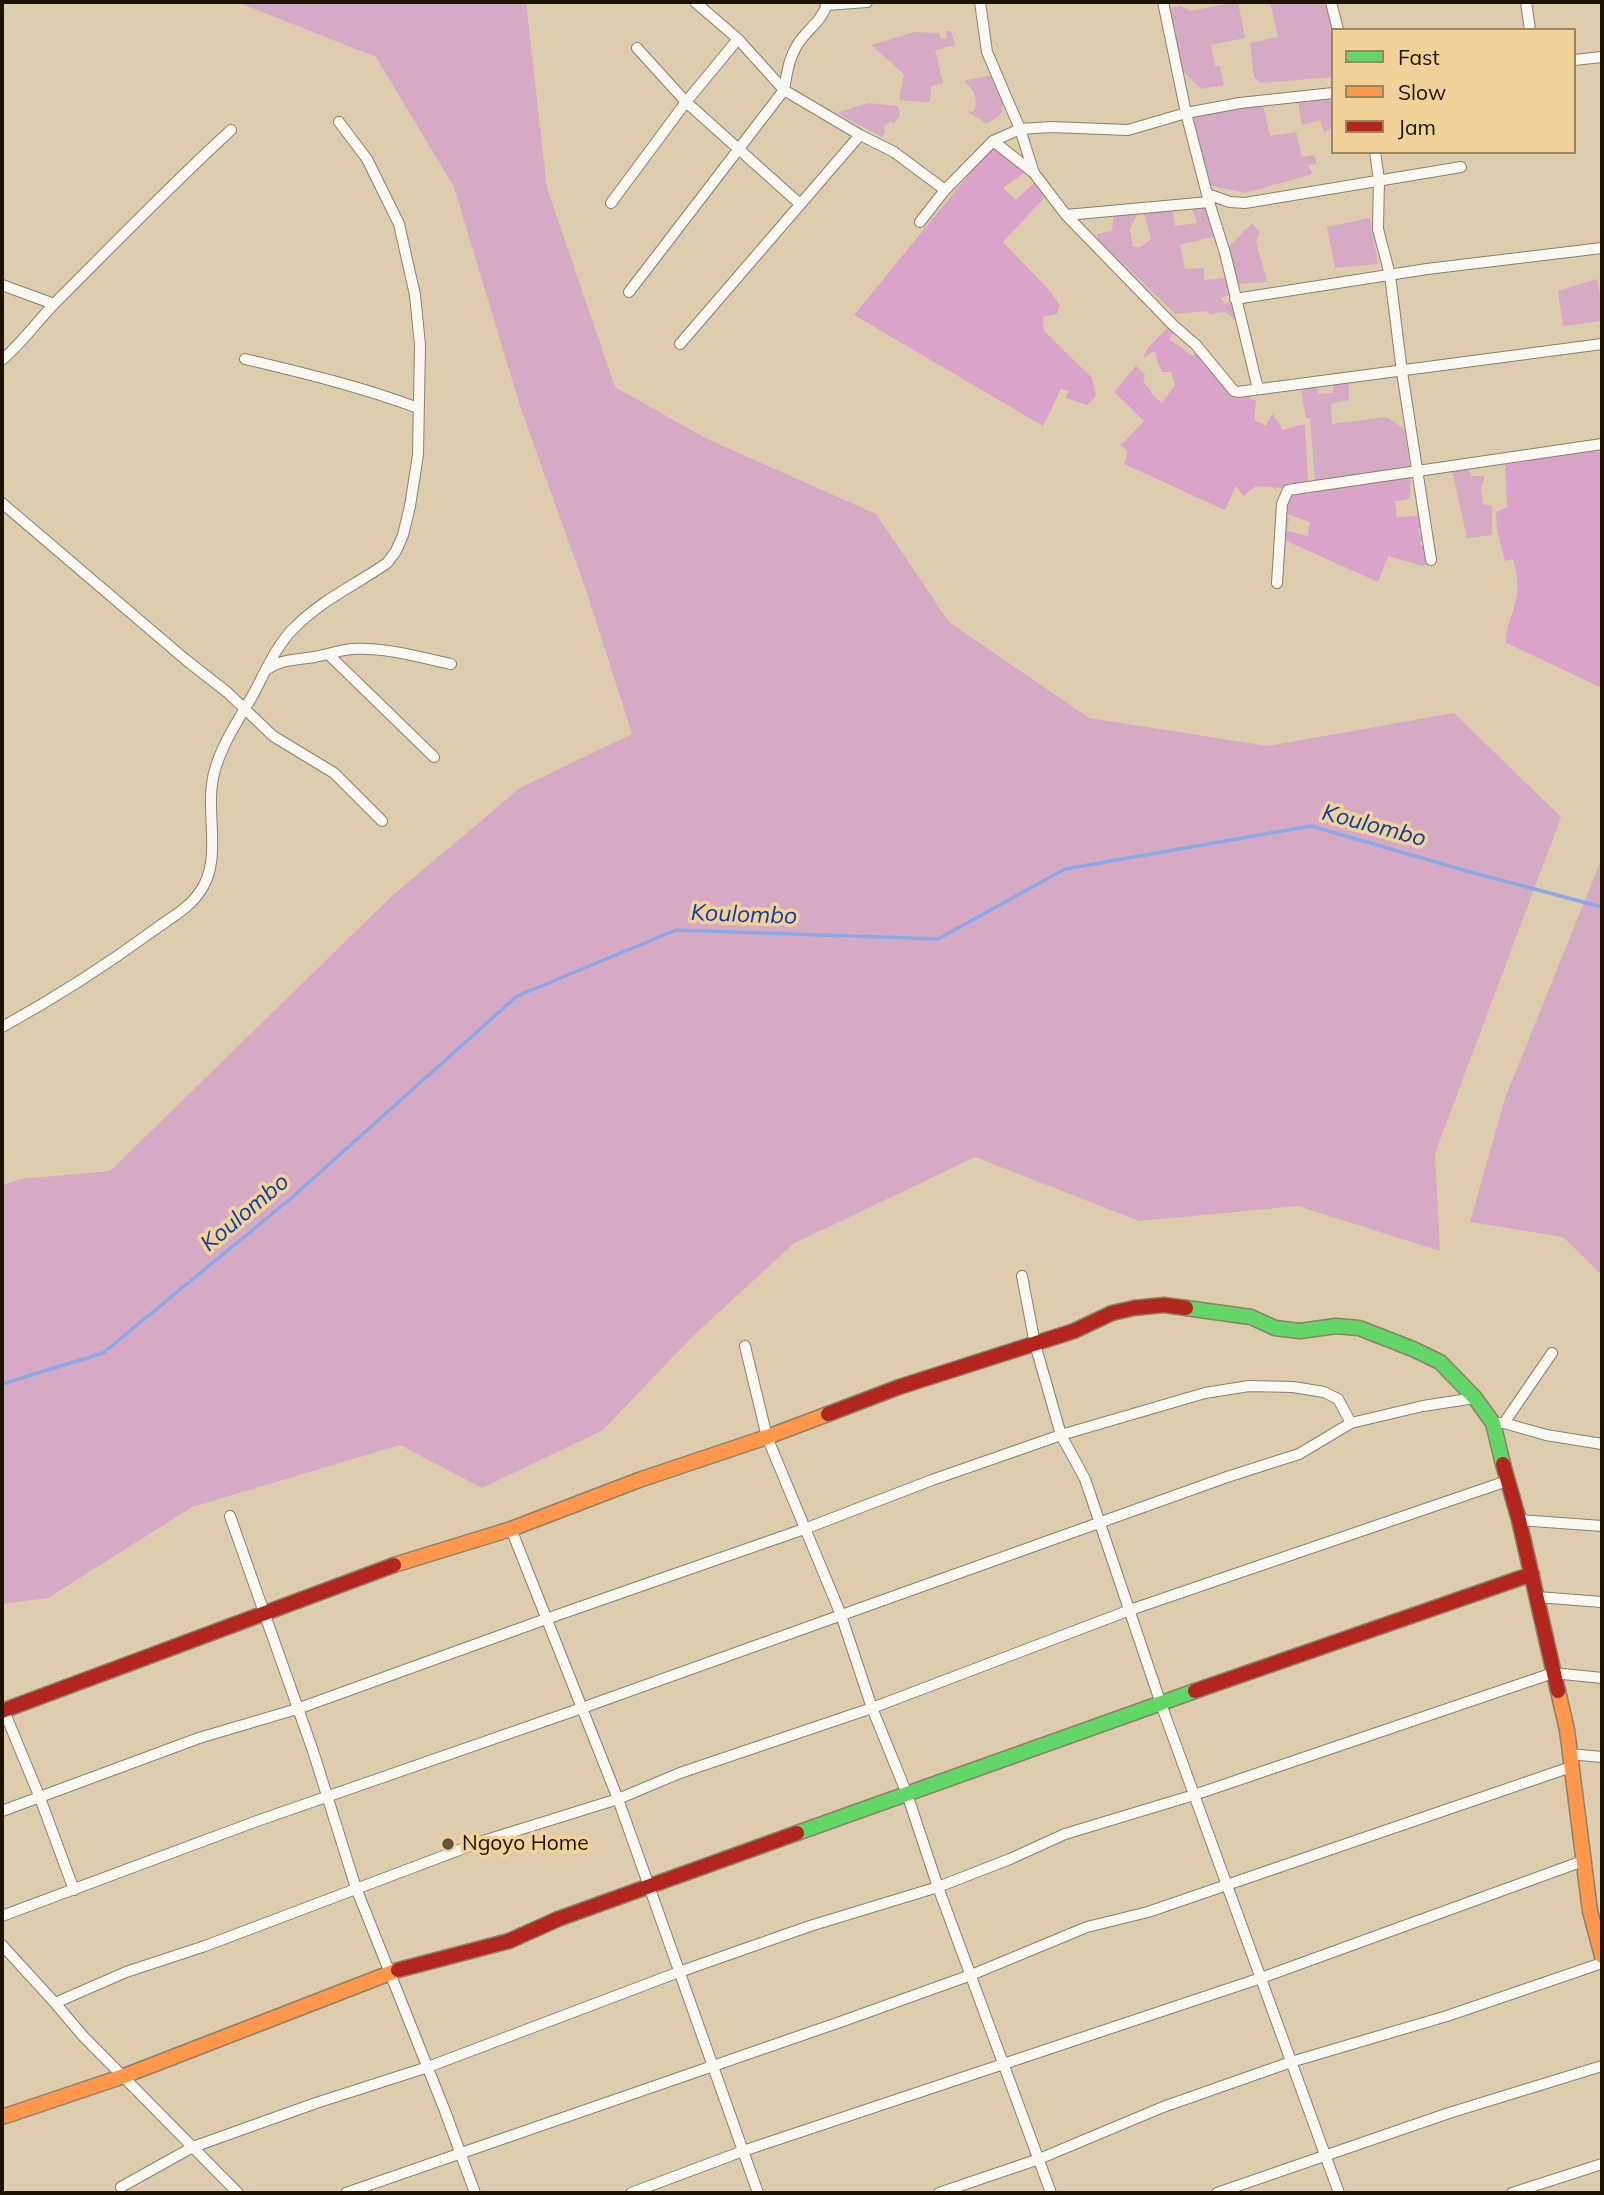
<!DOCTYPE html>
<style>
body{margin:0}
#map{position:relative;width:1604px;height:2195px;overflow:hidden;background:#ddcdae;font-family:Mulish,sans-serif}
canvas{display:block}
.frame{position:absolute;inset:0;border:4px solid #1e1300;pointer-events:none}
.legend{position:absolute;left:1331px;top:28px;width:245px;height:126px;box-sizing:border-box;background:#f1d39a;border:2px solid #9d865c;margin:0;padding:9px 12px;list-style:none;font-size:21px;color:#1e1300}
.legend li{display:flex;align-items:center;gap:14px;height:35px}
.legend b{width:35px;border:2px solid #9d865c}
</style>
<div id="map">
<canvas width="1604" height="2195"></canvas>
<div class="frame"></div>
<ul class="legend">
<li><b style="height:9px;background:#63d668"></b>Fast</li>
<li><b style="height:9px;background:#ff974d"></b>Slow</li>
<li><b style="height:9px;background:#b3261e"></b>Jam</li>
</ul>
</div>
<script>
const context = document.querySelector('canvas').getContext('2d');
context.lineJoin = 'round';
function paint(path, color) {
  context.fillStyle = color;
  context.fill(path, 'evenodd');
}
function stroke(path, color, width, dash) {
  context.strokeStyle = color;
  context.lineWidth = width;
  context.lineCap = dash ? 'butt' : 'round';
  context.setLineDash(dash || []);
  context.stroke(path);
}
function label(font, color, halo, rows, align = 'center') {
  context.font = font + ' Mulish,sans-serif';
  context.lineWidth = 7;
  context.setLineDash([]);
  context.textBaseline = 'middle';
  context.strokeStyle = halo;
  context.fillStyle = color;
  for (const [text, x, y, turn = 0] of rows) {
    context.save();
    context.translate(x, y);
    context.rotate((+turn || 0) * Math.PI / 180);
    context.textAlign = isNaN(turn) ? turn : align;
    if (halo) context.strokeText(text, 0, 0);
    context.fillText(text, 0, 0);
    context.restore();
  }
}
paint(new Path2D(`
 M237 2H526L547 188 615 387 705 438 876 514 949 622 1089 718 1268 746 1454 713 1561 817 1435 1153 1440 1251 1298 1206 1139 1221 975 1157 793 1244 691 1338 603 1430 482 1488 400 1445 192 1507 48 1598 2 1604V1185L21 1179 110 1171 393 895 520 788 632 734 587 593 521 409 454 187 376 57Z
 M1238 2 1245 38 1211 45 1215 66H1220L1224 85 1201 89 1181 69 1168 8 1181 6 1190 11Z
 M1270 2H1324L1334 30 1333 77 1261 83 1254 77 1250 43 1278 37Z
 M946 31H951L955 45 935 50 943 83 931 86 930 102 899 100 904 74 871 45 915 32 939 33 941 38 947 39Z
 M992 75 1004 99 1002 113 987 124 966 111 974 112C979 98 974 91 964 81Z
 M1333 97V128L1324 132 1320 120 1302 125 1298 101Z
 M868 103 898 106 900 116 894 123 890 122 884 126 885 132 882 137 837 113Z
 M1263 105 1270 136 1296 132 1302 157 1314 155 1317 164 1308 165 1313 174 1245 193 1209 185 1192 117Z
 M1191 206H1206L1216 236 1180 245 1185 269 1204 268V280L1228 278 1229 295 1220 298 1226 304 1233 299 1238 320H1234C1227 310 1221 311 1211 315L1206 311 1175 314 1098 240 1097 234 1112 231 1114 211 1138 213 1130 229 1133 246 1139 248 1151 239 1143 211 1172 208 1175 226 1197 223Z
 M1370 218 1378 264 1335 268 1327 227Z
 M1252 223 1260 233 1256 241 1267 282 1236 284 1227 249Z
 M1597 279 1602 303V321L1563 326 1558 291Z
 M1349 381V400L1331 404 1332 424 1386 417 1404 429 1410 467 1315 482 1310 418H1306L1301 391 1317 385 1318 394 1333 393V384Z
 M1467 466 1471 476H1485L1481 488 1483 504 1492 506V535L1467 538 1452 471Z
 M1602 858V1275L1563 1237 1470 1222 1505 1098Z`), '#d6a9c5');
paint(new Path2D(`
 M993 145 1027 171 1003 188 1016 200 1036 181 1045 197 1003 242 1050 291 1060 306 1057 314 1043 317 1044 331 1092 378 1096 396 1087 405 1066 398 1069 390 1067 391 1061 389 1043 426 854 315Z
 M1168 327 1173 333 1169 339 1193 356 1198 352 1237 399 1251 394 1250 399 1256 400 1254 420 1266 426 1272 414 1280 424 1282 430 1305 424 1308 481 1280 488 1256 486 1243 496 1236 486 1225 510 1124 464 1128 452 1121 445 1144 421 1114 392 1136 366 1145 375 1143 382 1151 390V393L1162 403 1175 385 1171 372H1162L1157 360 1155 351 1143 358 1148 348Z
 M1602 445V688L1506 643C1504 628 1514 614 1516 599 1519 585 1517 573 1513 559L1505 561 1497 531 1496 512 1507 507 1505 459Z
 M1411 473 1410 499 1395 501 1397 517 1420 516 1423 527 1418 529 1423 539 1419 544 1426 547 1428 565 1423 566 1388 556 1378 582 1282 539 1283 515 1289 518 1287 531 1308 536 1310 522 1285 513 1291 492Z`), '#daa4ca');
stroke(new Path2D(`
 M2 1384 103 1353 289 1200 517 996 676 930 938 939 1065 869 1311 826 1474 873 1602 907`), '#8aa8e5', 3.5);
const street = new Path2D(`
 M695 2 738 39 784 90 860 135 894 152 945 190
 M980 2 987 52 1020 129 1033 170
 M1163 2 1186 113 1209 202 1225 253 1258 389
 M1331 2 1338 30
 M1526 2 1530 30
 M827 5 867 2
 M637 48 686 102 800 204
 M1574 60 1602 57
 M993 141 1034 173 1066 215 1173 325 1196 345 1234 391 1238 392 1602 344
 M1375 152 1379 180 1378 229 1390 275 1402 372 1431 560
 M1207 194 1230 202 1245 203 1461 167
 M611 203 686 102 738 39
 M1066 215 1209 202
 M920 222 945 190 993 141 1020 129 1051 127 1128 130 1186 113 1240 103 1333 93
 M2 285 54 304
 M629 292 784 90C787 71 790 52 803 37 814 24 820 21 827 5L825 2
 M1235 299 1427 269 1602 248
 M680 344 860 135
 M245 359C304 373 362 387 418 408
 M2 360C23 342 38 320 57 301 115 243 171 185 231 130
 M2 503 186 660 227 692 273 736 334 773 382 821
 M1277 583 1282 504 1288 490 1602 444
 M328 654 434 757
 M267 669C282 659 297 660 314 657 327 655 339 650 352 649 385 647 419 657 451 664
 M2 1027C55 998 105 966 154 930 169 919 188 909 199 893 222 863 207 819 212 784 216 752 238 721 254 693 266 670 277 644 296 626 322 600 357 584 387 563L396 551 403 535 410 506 418 455 420 345 415 295 399 224 367 159 339 122
 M1022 1276 1035 1344 1061 1435 1085 1479 1161 1704 1339 2193
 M745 1346 767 1437 841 1615 872 1708 907 1794 938 1887 1051 2193
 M1493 1423H1504L1546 1435 1602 1444
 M1504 1423 1552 1353
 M230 1516 313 1751 356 1888 445 2111 475 2193
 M1519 1520 1602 1526
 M511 1529 618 1799 758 2193
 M1537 1597 1602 1602
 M2 1706 40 1798 74 1890
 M1569 1754 1602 1757
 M2 1811 199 1738 297 1709 546 1619 807 1528 932 1480 1061 1435 1205 1393 1249 1386 1293 1387 1324 1392 1338 1399 1351 1423
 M2 1916 257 1821 582 1708 1227 1477 1299 1454 1351 1423 1423 1406 1475 1398
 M2 1945 55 2003 83 2036 238 2193
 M55 2003 126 1972 205 1946 483 1841 618 1799 680 1773 872 1708 1130 1610 1507 1481
 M121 2187 193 2147 316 2103 428 2067 679 1972 810 1926 938 1887 1010 1859 1065 1834 1194 1795 1553 1673 1602 1678
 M346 2193 843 2021 971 1975 1087 1927 1148 1912 1571 1767
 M631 2193 743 2151 1261 1978 1583 1861
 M939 2193 1039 2159 1163 2107 1291 2062 1447 2016 1602 1963
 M1217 2193 1449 2113 1602 2066
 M1512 2193 1602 2164`);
const fast = new Path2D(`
 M1186 1308 1251 1317 1275 1328 1300 1331 1336 1326 1359 1328 1413 1349 1440 1362 1475 1398 1493 1423 1503 1464
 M797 1833 1195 1691`);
const slow = new Path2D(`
 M394 1565 511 1529 639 1480 767 1437 828 1414
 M1558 1691 1567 1730 1590 1911 1602 1956
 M2 2117 124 2076 398 1970`);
const jam = new Path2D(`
 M828 1414 899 1387 1074 1331 1112 1313 1134 1308 1164 1305 1186 1308
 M1503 1464 1519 1520 1558 1691
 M1195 1691 1532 1574
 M2 1711 394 1565
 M398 1970 509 1941 558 1919 797 1833`);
stroke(street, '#8c8067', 12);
stroke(fast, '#8c8067', 17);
stroke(slow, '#8c8067', 17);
stroke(jam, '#8c8067', 17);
stroke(street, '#faf8f3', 10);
stroke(fast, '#63d668', 14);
stroke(slow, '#ff974d', 14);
stroke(jam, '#b3261e', 14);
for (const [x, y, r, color] of [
 [448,1844,7,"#61543d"]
]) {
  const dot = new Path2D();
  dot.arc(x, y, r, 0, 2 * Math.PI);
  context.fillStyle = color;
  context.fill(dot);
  stroke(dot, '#f1d39a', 2.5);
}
label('21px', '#1e1300', '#f1d39a', [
 ["Ngoyo Home",462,1844]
], 'left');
label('italic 23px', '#0d3cad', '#f1d39a', [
 ["Koulombo",1374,826,15],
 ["Koulombo",744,915,2],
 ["Koulombo",245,1213,-40]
]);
</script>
